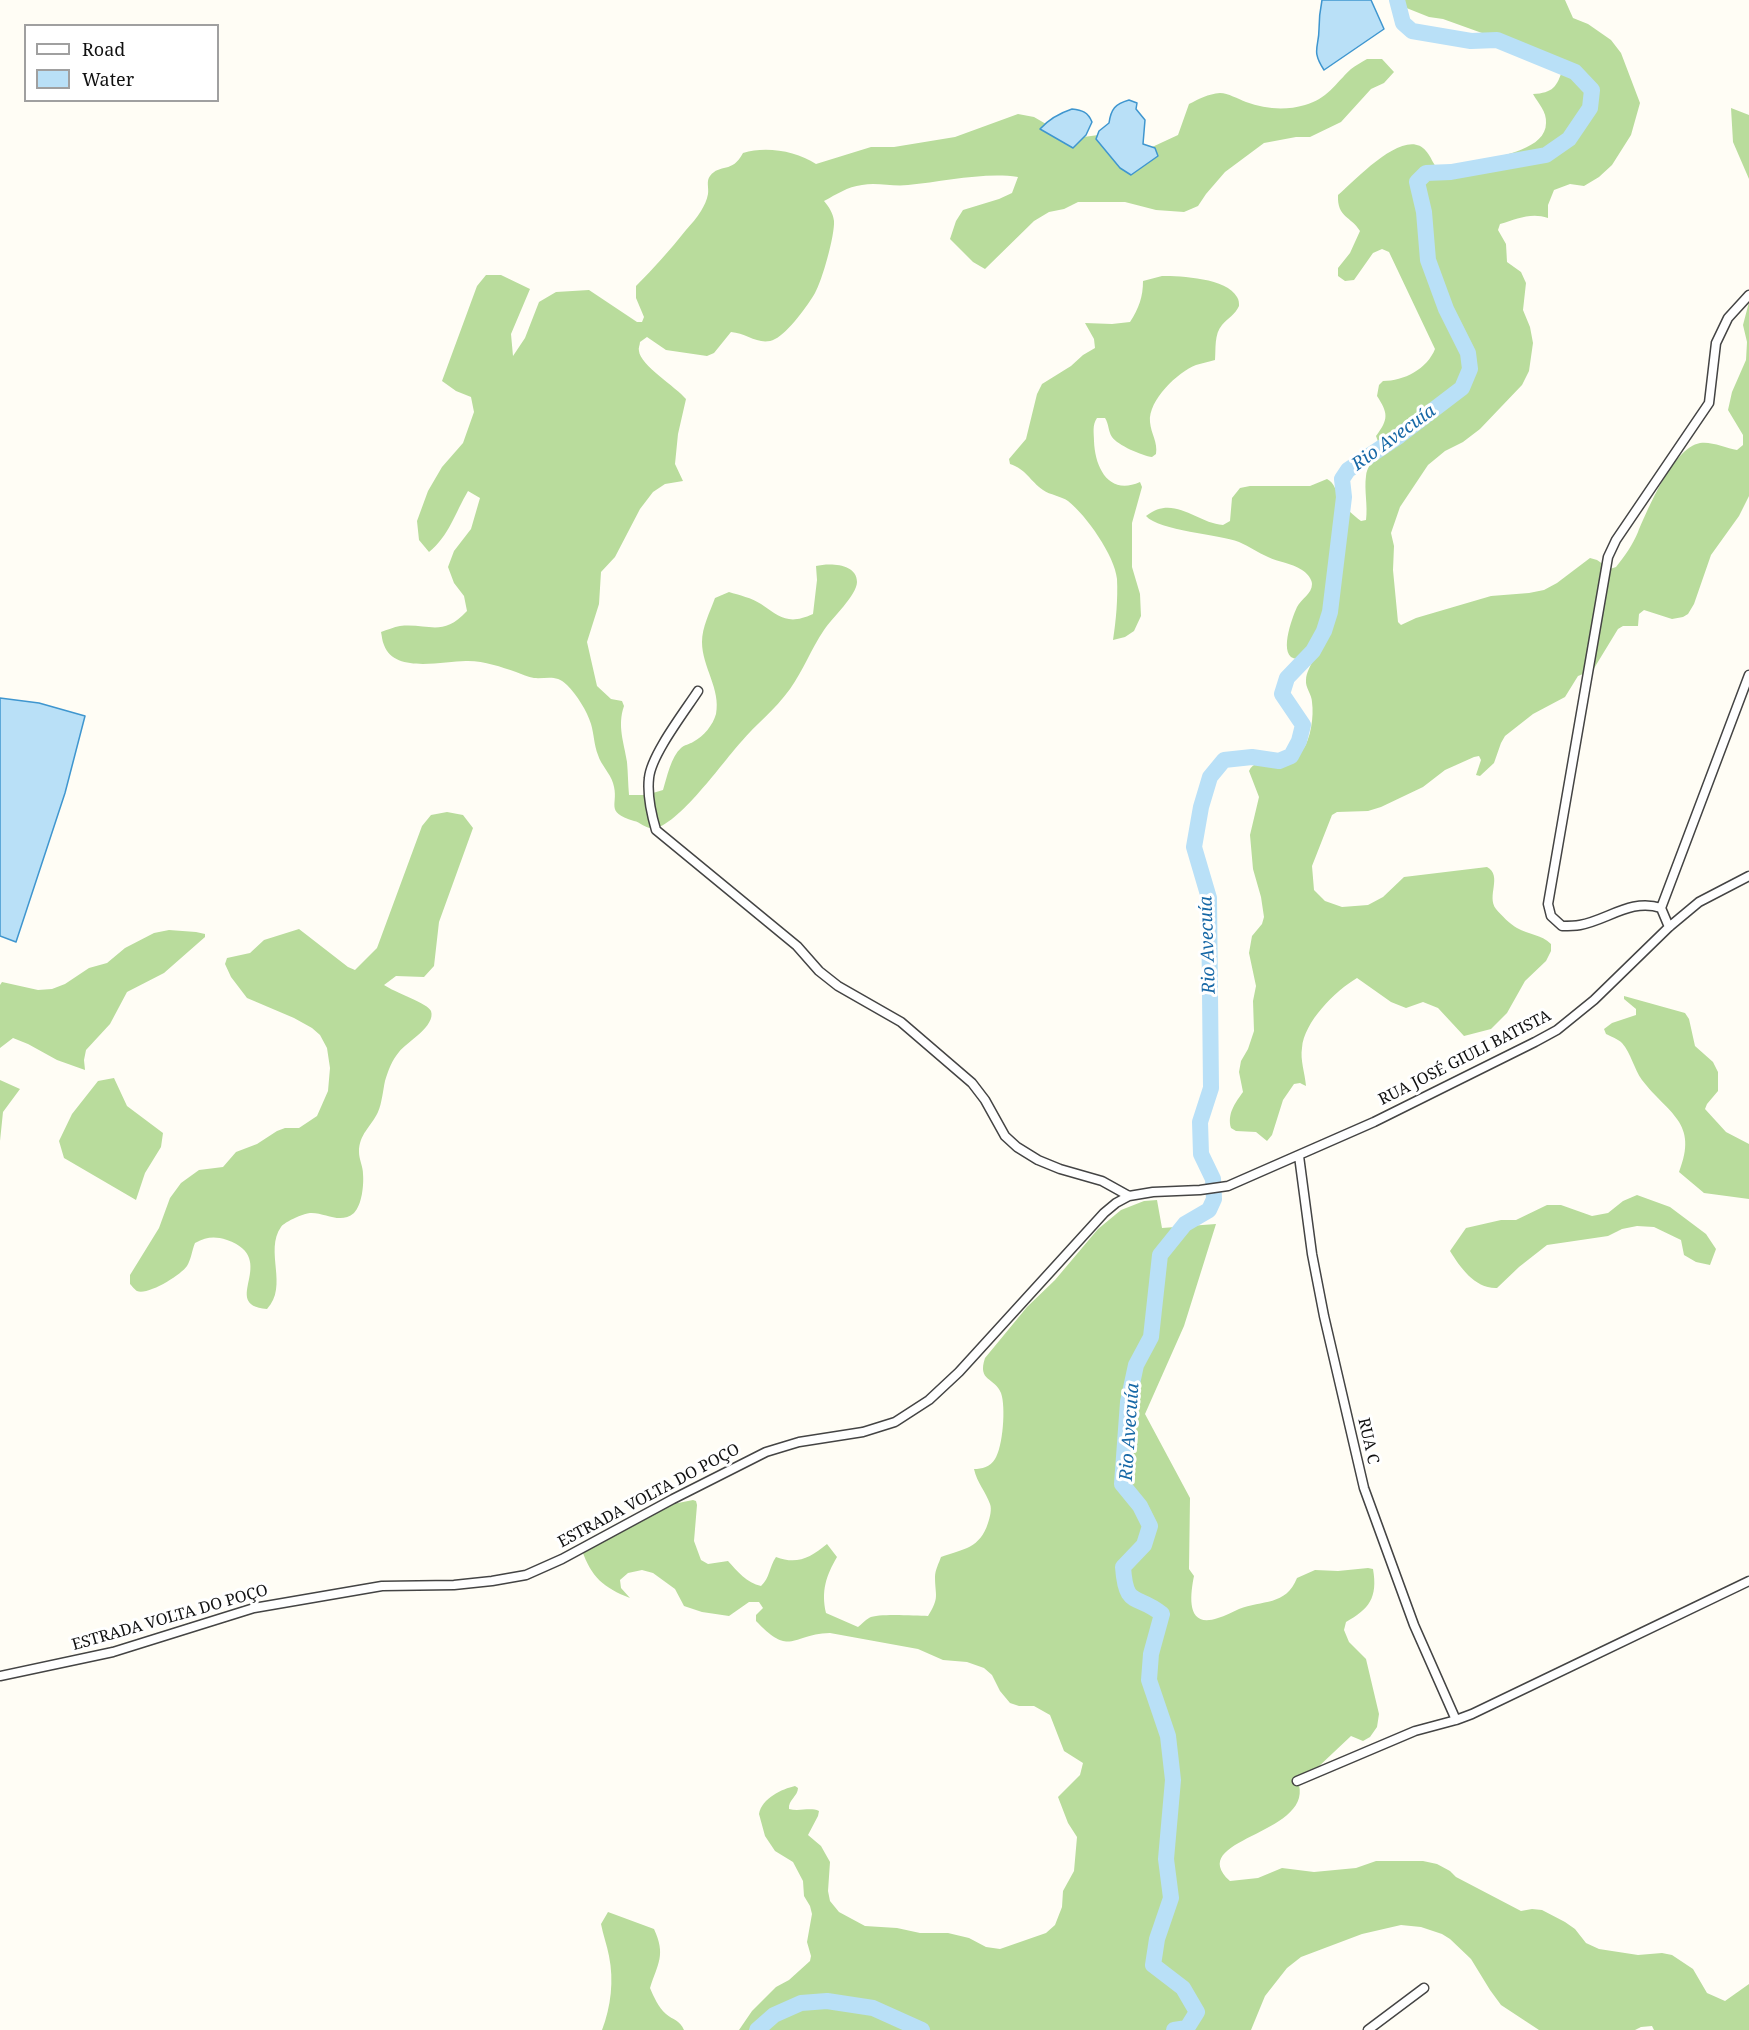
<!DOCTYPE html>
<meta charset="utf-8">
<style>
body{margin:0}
#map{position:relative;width:1749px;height:2030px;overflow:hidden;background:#fffdf5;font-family:"Noto Serif",serif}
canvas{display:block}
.legend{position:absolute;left:24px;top:24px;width:195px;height:78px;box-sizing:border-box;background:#fff;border:2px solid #a0a0a0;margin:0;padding:8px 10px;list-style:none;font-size:18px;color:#111}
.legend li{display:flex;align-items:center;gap:12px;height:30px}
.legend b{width:30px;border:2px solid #a0a0a0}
</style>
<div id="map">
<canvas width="1749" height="2030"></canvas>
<ul class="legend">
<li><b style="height:8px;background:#fff"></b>Road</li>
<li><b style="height:16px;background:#b9e0f7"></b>Water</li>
</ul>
</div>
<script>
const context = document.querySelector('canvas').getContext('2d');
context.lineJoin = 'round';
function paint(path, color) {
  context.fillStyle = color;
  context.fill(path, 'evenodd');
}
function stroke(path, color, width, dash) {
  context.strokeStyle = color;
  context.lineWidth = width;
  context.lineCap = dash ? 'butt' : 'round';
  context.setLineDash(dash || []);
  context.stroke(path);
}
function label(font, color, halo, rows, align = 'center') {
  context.font = font + ' "Noto Serif",serif';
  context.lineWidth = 6;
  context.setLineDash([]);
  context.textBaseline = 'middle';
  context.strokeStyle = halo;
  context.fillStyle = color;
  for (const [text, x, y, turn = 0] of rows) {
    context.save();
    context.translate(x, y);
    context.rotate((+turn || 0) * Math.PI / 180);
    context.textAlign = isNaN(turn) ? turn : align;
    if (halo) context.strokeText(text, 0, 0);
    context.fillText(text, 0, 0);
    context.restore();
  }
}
paint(new Path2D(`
 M1396 0H1565L1573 18 1588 24 1611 40 1621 53 1640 103 1631 135 1612 165 1599 177 1584 186 1570 184 1554 190 1548 205V218C1531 212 1517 219 1500 224L1498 230 1506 244 1507 262 1521 272 1526 283 1523 310 1530 327 1533 343 1529 371 1522 385 1480 429 1463 442 1445 451 1428 465 1400 507 1391 533 1394 546 1393 570 1398 622 1401 625 1416 618 1491 596 1529 593 1544 590 1557 583 1590 558 1597 560 1610 569 1616 567C1625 556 1633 544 1638 532 1648 509 1673 448 1700 443 1711 441 1726 448 1737 450L1743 445V435L1728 410 1732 392 1746 360 1747 342 1743 325 1749 302V496L1739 516 1711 555 1694 604 1688 614 1683 617 1672 619 1644 610 1639 614 1638 626H1623L1618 629 1593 670 1578 676 1565 697 1533 714 1505 736 1501 743 1494 763 1480 776 1476 775 1481 760 1479 756 1474 757 1445 770 1423 787 1381 807 1368 811 1337 812 1332 815 1312 866 1314 890 1325 901 1342 907 1368 905 1383 897 1404 877 1487 867C1503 876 1486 896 1496 909 1501 915 1511 925 1517 928 1529 935 1541 934 1551 944V951L1546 961 1525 981 1507 1013 1491 1029 1464 1036 1438 1008 1423 1002 1406 1008 1391 1002 1357 978C1335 991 1304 1022 1302 1048 1300 1060 1305 1073 1306 1086L1300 1083 1294 1084 1283 1100 1272 1135 1267 1141 1256 1132 1236 1131 1231 1128C1227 1114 1235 1103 1243 1092L1239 1072 1241 1061 1248 1049 1254 1031 1253 1001 1256 986 1249 953 1252 936 1262 924 1264 917 1261 897 1253 869 1250 835 1259 797 1249 771C1257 753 1288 770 1302 751 1311 739 1314 716 1312 702 1312 695 1305 687 1306 680 1306 673 1311 665 1314 658L1311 656C1307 657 1301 660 1297 659 1277 658 1292 618 1297 607 1301 599 1312 594 1312 584 1312 579 1307 573 1302 570 1292 563 1278 562 1268 557 1258 553 1249 546 1239 542 1219 534 1159 531 1146 516 1174 494 1196 523 1223 525L1230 521 1232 498 1240 488 1250 486H1310L1327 479C1335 483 1336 492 1340 499 1345 508 1353 515 1361 521L1366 520C1368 505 1364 491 1366 476 1368 459 1385 457 1376 436 1389 419 1388 413 1377 396L1379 385 1383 381C1404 381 1427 369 1435 349L1389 252 1382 249 1373 253 1354 280 1345 281 1338 276V268L1350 253 1360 231C1351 216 1337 218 1338 195 1354 182 1405 125 1426 151 1434 160 1434 172 1448 173 1459 169 1471 164 1483 161 1502 155 1546 149 1546 123 1547 112 1538 103 1533 94 1553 93 1557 87 1563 68L1552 61 1519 49 1507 42 1443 19 1429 17 1399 5Z
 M1367 59H1382L1394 72 1384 83 1371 89 1341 122 1310 137H1296L1264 143 1225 172 1206 194 1198 206 1184 212 1156 210 1125 202H1078L1064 209 1049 212 1034 221 985 269 973 262 950 239 956 221 963 210 999 199 1012 193 1018 177C983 172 943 182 908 185 893 187 877 182 862 185 847 187 837 194 824 201 829 207 833 213 834 221 835 235 822 281 815 293 808 305 788 333 775 339 760 347 747 333 731 332L714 353 707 356 666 350 647 337 640 342C640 345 638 348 639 351 640 365 676 387 686 399L678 434 675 464 683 481 665 484 653 492 640 509 615 557 601 572 599 604 587 642 597 686 611 699 622 701 624 706C617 726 624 742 627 762 628 773 628 784 629 795H646L663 790C667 777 671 757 681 748 684 745 690 744 693 742 704 736 713 725 716 714 721 689 702 667 702 642 702 627 710 612 715 598L729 592C739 595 752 598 761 604 781 618 789 625 813 614L817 580 816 566C829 563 857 563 857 582 857 595 832 618 824 630 811 649 803 671 790 689 774 711 757 723 741 742 725 759 674 832 651 828 645 828 640 822 634 821 603 811 620 805 613 783 610 773 601 765 598 755 594 745 594 734 591 724 587 711 577 695 567 685 556 674 547 679 534 678 528 677 522 674 516 672 501 667 485 661 468 661 446 660 395 675 384 645 382 641 382 636 381 632 387 630 394 627 400 626 429 623 442 638 467 611L464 596 454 583 448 567 454 551 471 529 480 498 468 491C455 513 449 536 429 552L419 540 417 521 428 491 442 467 463 443 474 412 471 397 456 391 442 381 477 286 486 275H501L530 289 511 334 513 356 525 338 539 302 556 292 589 290 637 322H642L644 317 636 298V286C654 268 670 250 686 230 691 224 697 218 701 211 704 206 707 200 708 194 709 188 706 181 710 176 720 163 732 174 743 153 766 146 796 151 816 164L871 147H894L955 137 1018 114 1034 117 1058 131 1076 138 1106 134 1150 148 1178 135 1189 104C1199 99 1208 94 1220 93 1228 93 1238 99 1246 102 1265 109 1285 111 1305 105 1327 99 1335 84 1351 69 1356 65 1362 62 1367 59Z
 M1731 108 1749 115V179L1733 142Z
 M1162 276C1181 276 1227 278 1237 297 1239 300 1239 303 1239 306 1235 315 1228 318 1222 325 1214 334 1216 349 1215 360 1209 362 1202 363 1196 365 1178 372 1148 400 1150 422 1151 434 1158 442 1156 454L1152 457C1143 456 1117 445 1112 437 1108 431 1109 424 1105 418H1097C1092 425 1094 433 1094 441 1095 468 1109 496 1140 482L1142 487 1132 523V567L1140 594 1141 616 1134 631 1125 637 1113 640C1116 621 1118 599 1117 579 1115 556 1086 515 1068 501 1061 496 1050 495 1043 490 1030 481 1026 469 1010 464L1009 459 1026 439 1037 394 1042 384 1071 366 1083 355 1095 348 1094 339 1085 323 1112 324 1130 322C1139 308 1143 297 1143 281Z
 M447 812 463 815 473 828 439 922 434 966 424 977 396 976 384 985C394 992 429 1004 431 1011 436 1026 407 1042 399 1052 392 1060 388 1071 385 1081 383 1090 382 1103 378 1112 371 1127 359 1134 359 1152 359 1159 363 1167 363 1174 364 1185 362 1205 354 1213 340 1225 325 1212 310 1213 303 1214 294 1218 289 1221 287 1222 282 1225 281 1227 264 1251 289 1286 267 1309 218 1305 281 1259 227 1240 214 1236 207 1237 195 1243 192 1250 191 1260 187 1266 181 1275 147 1296 137 1291 136 1291 131 1285 130 1284V1275L159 1228 170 1198 181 1183 199 1170 223 1167 236 1152 257 1144 277 1131 285 1128H299L317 1116 328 1091 330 1068 327 1048 320 1035 312 1028 294 1018 247 998 231 977 225 964 227 958 250 953 264 940 299 929 348 967 355 970 377 948 422 826 431 815Z
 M169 930 196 932 205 934V937L164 973 127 992 110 1024 86 1050 84 1060 85 1070 57 1060 28 1044 13 1038 0 1048V985L2 982 38 990 52 989 65 984 89 968 107 963 125 948 154 933Z
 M1624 996 1685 1013 1689 1019 1695 1046 1713 1062 1718 1072V1091L1707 1104 1705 1109 1726 1132 1749 1144V1199L1704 1193 1679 1172C1699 1122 1668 1114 1642 1080 1634 1069 1631 1053 1622 1043 1618 1039 1610 1036 1606 1034L1604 1029 1612 1023 1636 1015V1009L1624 999Z
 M114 1078 127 1106 163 1133 161 1147 145 1173 136 1200 64 1158 59 1141 72 1114 98 1081Z
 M0 1080 20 1089 3 1112 0 1141Z
 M1637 1195 1670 1207 1706 1234 1716 1249 1710 1265 1696 1262 1684 1255 1681 1240 1654 1227 1637 1226 1622 1229 1608 1236 1547 1245 1519 1267 1497 1288C1475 1289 1460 1267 1450 1251L1466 1228 1501 1220H1516L1547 1205H1561L1592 1216 1608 1213 1623 1201Z
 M1157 1200 1162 1228 1216 1224 1184 1326 1145 1414 1190 1498 1189 1569 1194 1576C1190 1596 1186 1629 1218 1618 1225 1616 1232 1612 1239 1609 1262 1600 1286 1606 1297 1578L1315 1570 1338 1571 1368 1568 1373 1569C1378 1598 1369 1609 1346 1622L1344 1630 1349 1642 1366 1659 1379 1714 1377 1727 1370 1737 1363 1741 1351 1736 1299 1785C1311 1835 1184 1839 1230 1881L1258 1878 1282 1868 1314 1872 1356 1868 1376 1861H1423L1437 1864 1450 1871 1456 1877 1521 1911 1532 1909 1542 1910 1565 1922 1575 1929 1586 1943 1599 1949 1638 1955 1662 1953 1672 1955 1693 1969 1707 1993 1725 2001 1749 1984V2030H1654L1652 2026 1641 2027 1635 2030H1539L1501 2005 1490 1990 1471 1959 1450 1939 1442 1934 1421 1927 1401 1925 1362 1934 1301 1957 1287 1968 1265 1996 1251 2030H739L752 2011 776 1987 789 1980 810 1961 811 1956 807 1942 812 1914 810 1906 804 1896 803 1881 793 1862 775 1851 765 1836 759 1814C762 1798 782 1789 795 1786L798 1788C798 1796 788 1800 789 1809 799 1812 810 1807 819 1811L818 1816 808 1835 821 1846 830 1862 828 1891 830 1901 839 1912 865 1926 897 1928 920 1933H948L969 1938 986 1947 1000 1949 1046 1933 1055 1925 1062 1907 1063 1891 1074 1871 1077 1837 1068 1823 1058 1797 1080 1775 1083 1763 1064 1751 1050 1715 1034 1706H1019L1010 1703 1000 1691 992 1675 984 1668 967 1662 943 1660 918 1649 830 1633C791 1634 791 1658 756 1621V1615L763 1608 759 1602H749L729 1616 702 1612 684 1606 675 1589 653 1573 642 1570 628 1573 620 1580 621 1588 630 1598C604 1588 591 1577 582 1550L668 1505 693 1500 696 1501 697 1505 694 1541 701 1560 708 1564 728 1561C737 1571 747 1583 761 1586 770 1578 769 1567 776 1557 797 1565 810 1558 827 1544L837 1557C826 1576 821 1591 826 1613L858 1627C861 1625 865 1620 869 1618 879 1613 915 1616 928 1616 940 1597 935 1596 935 1577 935 1570 939 1563 941 1557 964 1549 980 1548 988 1523 990 1517 992 1509 990 1504 986 1492 977 1483 974 1469 982 1469 990 1467 995 1459 1003 1447 1006 1407 1001 1393 995 1377 977 1382 985 1358L1027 1307 1055 1280 1098 1229 1121 1210 1144 1201Z
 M608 1912 654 1929C666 1955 658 1963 650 1988 654 1997 658 2007 666 2014 673 2020 680 2020 684 2030H602C611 2007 614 1980 609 1956 607 1945 603 1935 601 1924Z`), '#b9dc9c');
const water = new Path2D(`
 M1322 0H1371L1384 29 1324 70C1311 50 1319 48 1319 29 1319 19 1320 10 1322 0Z
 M1129 100 1137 103 1136 109 1145 120 1143 144 1155 148 1158 156 1131 175 1120 168 1096 139 1099 131 1109 123C1111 109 1115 104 1129 100Z
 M1072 109C1082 110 1088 112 1092 122L1086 135 1073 148 1040 129C1049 119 1060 113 1072 109Z
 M0 698 39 703 85 716 65 793 16 942 0 936Z`);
paint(water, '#b9e0f7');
stroke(water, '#3f96cf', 1.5);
stroke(new Path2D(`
 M757 2030 774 2015 801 2003 827 2001 873 2008 922 2030
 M1174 2030 1187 2028 1197 2012 1183 1988 1153 1965 1157 1939 1171 1898 1166 1859 1173 1780 1168 1736 1149 1680 1151 1654 1162 1614C1136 1593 1126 1609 1123 1567L1144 1545 1150 1526 1140 1506 1122 1484 1128 1402 1136 1365 1151 1337 1160 1255 1185 1224 1209 1210 1214 1199 1213 1179 1201 1154 1200 1122 1211 1088 1209 898 1194 847 1201 807 1210 777 1224 760 1252 757 1279 761 1291 756 1299 741 1303 725 1282 694 1287 678 1313 651 1324 631 1330 612 1344 497 1342 479 1348 470 1399 436 1462 388 1470 369 1468 353 1446 309 1428 260 1424 212 1417 182 1426 173 1451 172 1546 155 1569 139 1590 108 1592 90 1575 72 1497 40 1471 41 1412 31 1403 23 1397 0`), '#b9e0f7', 16);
const minor = new Path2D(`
 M698 691C685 711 651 755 649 778 647 795 651 813 656 830L797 946 819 971 838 986 901 1022 972 1083 985 1100 1005 1136 1017 1147 1038 1160 1060 1169 1102 1181 1129 1196
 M1661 908C1631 898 1608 920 1580 925 1574 926 1568 926 1562 926L1551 916 1548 904 1608 557 1616 540 1709 403 1716 343 1728 318 1749 295
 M1669 927 1661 908 1749 675
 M1299 1156 1312 1254 1324 1316 1364 1488 1414 1625 1456 1720
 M0 1676 113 1652 254 1608 382 1586 454 1585 492 1581 526 1575 562 1559 673 1499 766 1452 799 1442 863 1432 895 1422 929 1400 959 1372 1104 1213 1116 1203 1129 1196 1153 1192 1200 1190 1228 1186 1374 1122 1535 1042 1557 1030 1594 1000 1669 927 1699 902 1749 876
 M1297 1781 1415 1731 1456 1720 1472 1714 1749 1581
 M1368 2030 1424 1988`);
stroke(minor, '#444', 11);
stroke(minor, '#fff', 8);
label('16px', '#111', '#fff', [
 ["RUA JOSÉ GIULI BATISTA",1465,1058,-27],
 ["RUA C",1368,1441,77],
 ["ESTRADA VOLTA DO POÇO",649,1496,-28],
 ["ESTRADA VOLTA DO POÇO",170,1618,-16]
]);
label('italic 18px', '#1768a6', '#fff', [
 ["Rio Avecuía",1394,438,-36],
 ["Rio Avecuía",1208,945,-92],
 ["Rio Avecuía",1130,1432,-86]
]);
</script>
